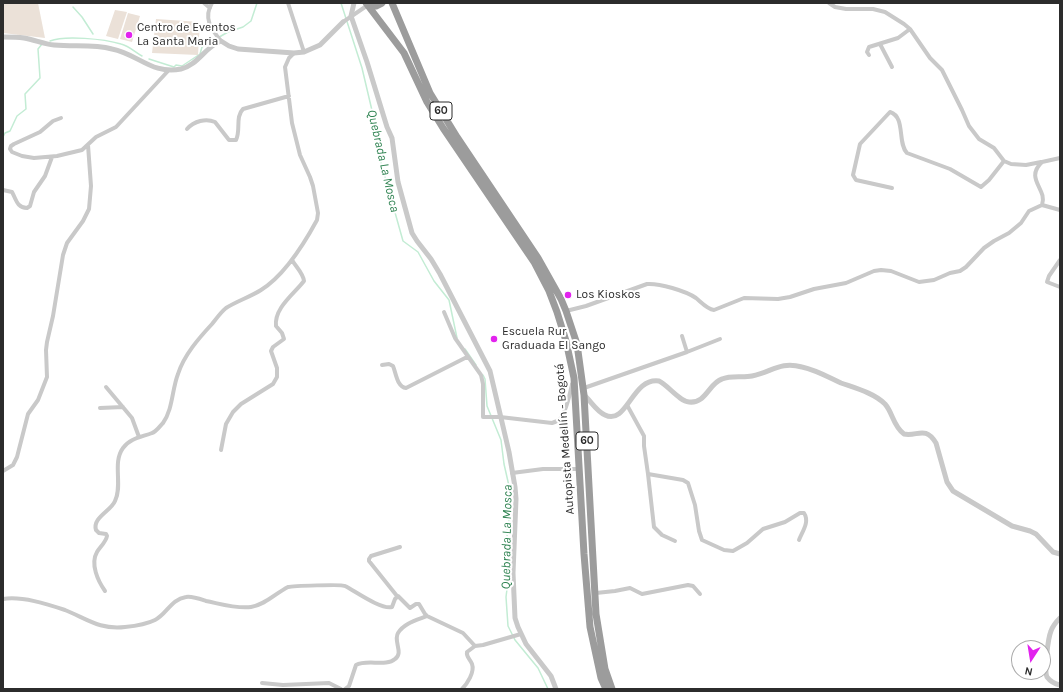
<!DOCTYPE html>
<meta charset="utf-8">
<style>
body{margin:0}
#map{position:relative;width:1063px;height:692px;overflow:hidden;background:#fff;font-family:Karla,sans-serif}
canvas{display:block}
.frame{position:absolute;inset:0;border:4px solid #2c2c2c;pointer-events:none}
.north{position:absolute;left:1011px;top:640px;width:40px;height:40px;box-sizing:border-box;background:#fff;border:1px solid #ababab;border-radius:50%;rotate:192deg;font-size:11px;font-weight:700;line-height:16px;text-align:center;color:#2c2c2c}
.north::after{content:'';display:block;margin:auto;width:14px;height:18px;background:#e223ee;clip-path:polygon(50% 0,100% 100%,50% 72%,0 100%)}
</style>
<div id="map">
<canvas width="1063" height="692"></canvas>
<div class="frame"></div>
<div class="north">N</div>
</div>
<script>
const context = document.querySelector('canvas').getContext('2d');
context.lineJoin = 'round';
function paint(path, color) {
  context.fillStyle = color;
  context.fill(path, 'evenodd');
}
function stroke(path, color, width, dash) {
  context.strokeStyle = color;
  context.lineWidth = width;
  context.lineCap = dash ? 'butt' : 'round';
  context.setLineDash(dash || []);
  context.stroke(path);
}
function label(font, color, halo, rows, align = 'center') {
  context.font = font + ' Karla,sans-serif';
  context.lineWidth = 4;
  context.setLineDash([]);
  context.textBaseline = 'middle';
  context.strokeStyle = halo;
  context.fillStyle = color;
  for (const [text, x, y, turn = 0] of rows) {
    context.save();
    context.translate(x, y);
    context.rotate((+turn || 0) * Math.PI / 180);
    context.textAlign = isNaN(turn) ? turn : align;
    if (halo) context.strokeText(text, 0, 0);
    context.fillText(text, 0, 0);
    context.restore();
  }
}
paint(new Path2D(`
 M3 3H38L45 38 3 33Z
 M115 10 127 12 118 39 106 36Z
 M128 13 140 16 132 42 120 39Z
 M156 19 200 22 198 55 152 53Z`), '#ebe1d8');
stroke(new Path2D(`
 M341 3 362 68 374 119 380 138V159L403 241 418 252 434 281 449 300 457 338
 M73 7 82 17 93 34
 M50 41C65 35 104 39 121 44 129 46 135 52 142 56
 M149 59 174 67 176 65 182 66 200 54 202 47 228 32 243 27 251 21 257 3
 M3 137 5 133 10 131 17 116 26 109 25 94 40 78 38 49 42 44
 M465 349 476 365
 M483 375 485 379 487 406 501 440 504 464 509 486 510 515 507 530 508 581 506 597 508 626 515 640 538 668 548 689`), '#c3ecd4', 1.5);
stroke(new Path2D(`
 M204 3 210 8
 M212 3C203 18 211 29 221 41
 M288 3 304 52
 M829 3 835 7 846 9H873L885 12 904 24 910 29 930 58 942 70 962 110 969 126 979 139 994 148 1004 161 1011 164 1026 165 1041 162
 M343 22 368 5
 M880 44 892 67
 M869 55 867 52 869 47 898 38 910 29
 M61 118 53 121 40 132 14 144 11 146 10 149 12 152 22 156 34 158 57 156 82 150 96 137 116 127 168 71
 M187 129C194 121 206 118 215 122L229 140H236C241 130 235 117 243 109L289 96
 M892 188 856 180 853 175 860 144 890 112C906 117 897 143 907 153L950 169 981 187 989 180 1004 161
 M3 190 12 192C16 199 17 208 27 208L30 206 34 192 45 176 52 157
 M1042 205 1060 210
 M1060 260 1049 276 1047 282 1060 287
 M566 311 586 306 647 284C659 283 686 291 696 298 701 302 707 309 714 310L744 298 778 299 790 297 814 289 846 283 874 271 881 270 891 271 919 282 934 280 950 273 960 271 966 267 984 248 994 241 1009 233 1021 223 1029 211 1042 205C1048 189 1024 179 1042 162L1060 158
 M444 312 455 338 481 375 483 384V417H500L552 423C555 422 558 421 560 419 566 411 570 394 572 384
 M687 352 720 339
 M382 365 389 364 393 366C396 373 397 387 406 388L467 357
 M106 387 132 418 139 437
 M584 388 687 352 682 336
 M627 405 644 436V446L648 474 683 480 688 483 695 505 699 531 702 540 724 550 733 551 747 543 763 529 785 522 800 513H804C810 522 802 532 799 540
 M100 408 123 407
 M221 450 226 424 233 412 241 404 273 384 277 377V368L271 351 273 347 284 339 282 333 276 326C274 308 294 294 304 281 303 273 296 267 292 260
 M3 471 13 465 17 457 28 414 38 400 47 377 46 350 47 342 53 316 63 255 67 243 83 221 89 209 91 186 88 145
 M512 473 543 469H579
 M648 474 654 527 662 535 675 541
 M105 591C98 581 90 564 97 552 100 547 106 542 107 536L106 534 99 533 96 530C92 518 111 511 115 501 123 485 112 463 123 448 130 438 142 437 152 433 156 432 160 426 163 423 173 409 172 389 178 374 184 355 199 338 212 324 216 319 221 312 226 308 237 301 250 297 261 290 285 275 304 244 317 220L318 213 313 186 310 177 300 155 292 123 285 67 289 58 294 53
 M596 593 615 591 630 588 642 594 688 585 693 586 700 594
 M397 596 369 561V559L371 556 400 547
 M3 599C22 596 47 604 65 610 87 619 100 630 125 627 135 626 147 624 155 620 167 614 171 599 186 597 192 596 200 599 206 601 221 604 237 609 251 607 265 605 276 593 288 587 292 586 342 584 345 586 355 591 381 610 392 607L395 599 398 596 410 608 416 604H419L425 614 427 616 463 633 475 646 483 645 521 634
 M262 683 283 685 329 683 341 689
 M345 689 349 686 356 665C367 659 386 667 395 659 404 653 393 641 398 633 404 623 417 620 427 616
 M462 689C467 684 475 672 472 664 470 659 466 657 467 652L475 646`), '#c9c9c9', 4);
stroke(new Path2D(`
 M354 3 351 16 367 62 387 127 392 138 398 182 412 233 417 241 431 259 440 274 490 371 509 452 515 487 516 499 513 573 515 618 518 627 526 644 551 676 556 689
 M3 37C10 37 17 37 24 38 35 40 44 44 54 45 74 47 93 44 112 49 138 54 152 75 181 69 198 65 205 47 221 41L229 46 238 49 294 53 304 52 320 45 343 22
 M584 395C591 401 596 411 605 415 627 426 632 377 659 381 669 386 679 401 689 402 706 404 709 383 722 379 731 375 743 378 752 376 772 372 780 361 802 367 816 370 828 377 841 383 855 388 874 393 885 404 893 413 893 426 904 434 917 437 925 425 936 443L947 482 953 491 1012 526 1030 531 1036 534 1053 552 1060 554
 M1060 618C1056 622 1053 625 1051 631 1048 638 1044 671 1047 677 1050 681 1055 684 1060 685`), '#c9c9c9', 5);
stroke(new Path2D(`
 M366 3 404 53 427 102 443 128 534 262 549 291 557 312 566 341 574 378 584 554 590 627 601 678 606 689
 M368 3 376 6 382 3
 M392 3 430 93 457 137 538 258 561 299 566 311 577 344 584 395 596 614 605 669 612 689`), '#9c9c9c', 7);
for (const [x, y, r, color] of [
 [129,35,4,"#e223ee"],
 [568,295,4,"#e223ee"],
 [494,339,4,"#e223ee"]
]) {
  const dot = new Path2D();
  dot.arc(x, y, r, 0, 2 * Math.PI);
  context.fillStyle = color;
  context.fill(dot);
  stroke(dot, '#fff', 1.5);
}
for (const [x, y, w] of [
 [441,111,22],
 [587,441,22]
]) {
  const box = new Path2D();
  box.roundRect(x - w / 2, y - 9, w, 18, 3);
  context.fillStyle = '#fff';
  context.fill(box);
  stroke(box, '#2c2c2c', 1);
}
label('bold 11px', '#2c2c2c', null, [
 ["60",441,111],
 ["60",587,441]
]);
label('12px', '#2c2c2c', '#fff', [
 ["Centro de Eventos",137,28],
 ["La Santa Maria",137,42],
 ["Los Kioskos",576,295],
 ["Escuela Rur",502,332],
 ["Graduada El Sango",502,346]
], 'left');
label('12px', '#2c2c2c', '#fff', [
 ["Autopista Medellín - Bogotá",565,439,-94]
]);
label('italic 13px', '#328554', '#fff', [
 ["Quebrada La Mosca",383,161,77],
 ["Quebrada La Mosca",507,537,-89]
]);
</script>
